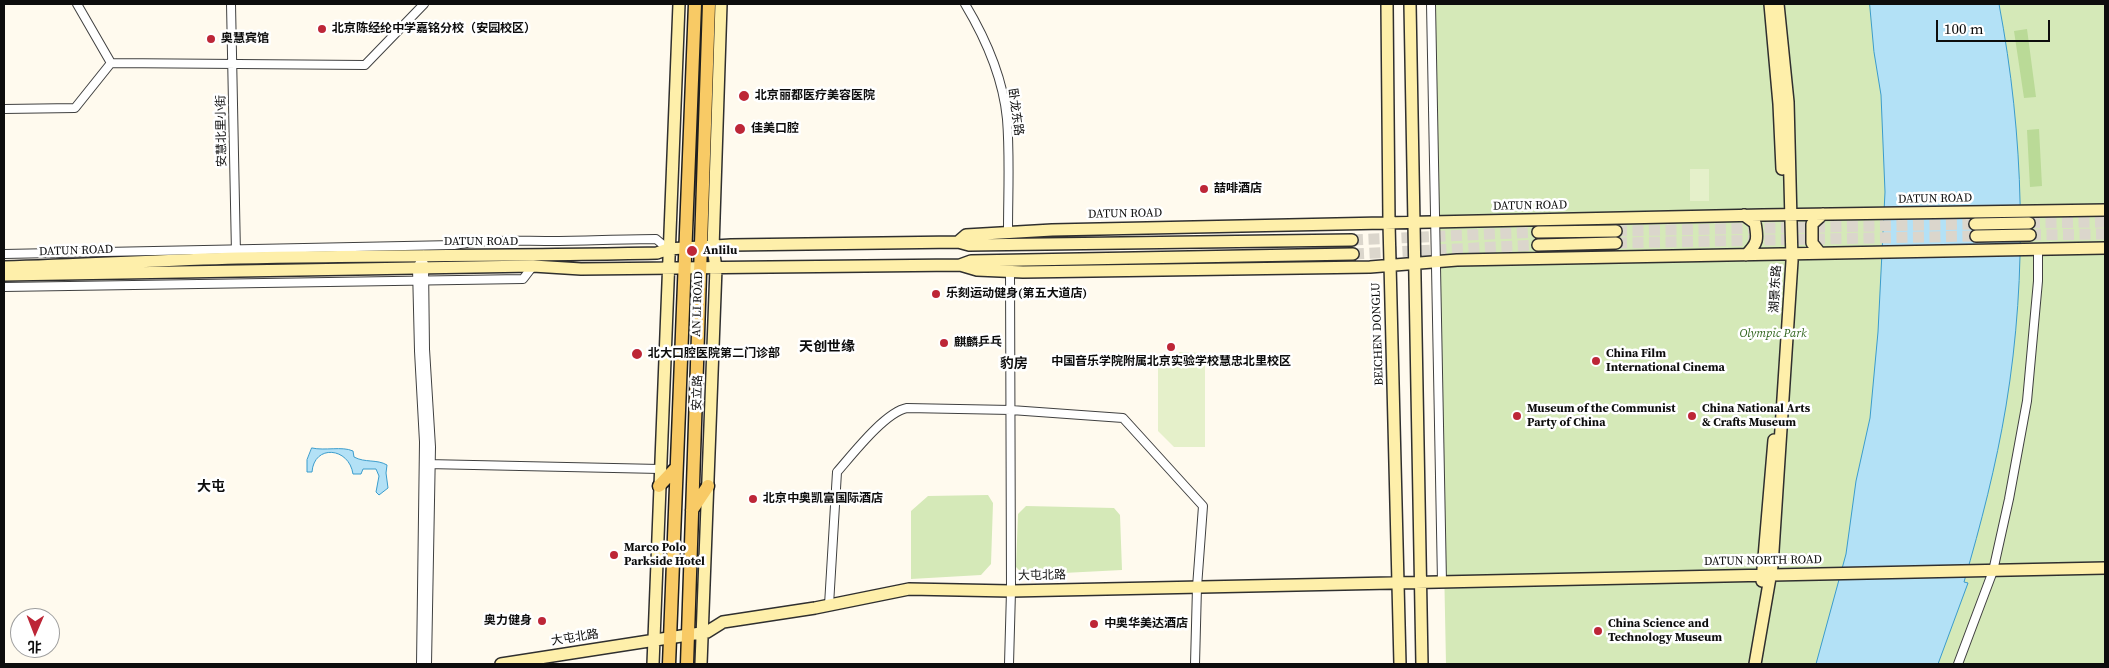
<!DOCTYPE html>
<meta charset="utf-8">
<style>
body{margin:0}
#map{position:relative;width:2109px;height:668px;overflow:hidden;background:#fffaee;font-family:"Source Serif 4","Noto Sans SC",serif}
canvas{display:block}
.frame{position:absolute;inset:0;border:5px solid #0d0d0d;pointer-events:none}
.north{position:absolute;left:10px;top:608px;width:50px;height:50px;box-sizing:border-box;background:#fff;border:1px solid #9e9e9e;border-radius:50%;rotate:181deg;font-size:14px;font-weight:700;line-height:20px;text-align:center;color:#0d0d0d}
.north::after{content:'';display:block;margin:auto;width:18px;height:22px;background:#bd2637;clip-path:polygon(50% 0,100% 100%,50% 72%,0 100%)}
.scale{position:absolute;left:1936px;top:20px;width:114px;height:22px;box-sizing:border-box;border:2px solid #0d0d0d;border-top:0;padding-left:6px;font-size:15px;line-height:18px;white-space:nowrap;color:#0d0d0d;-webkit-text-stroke:4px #fff;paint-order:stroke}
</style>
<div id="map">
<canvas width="2109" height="668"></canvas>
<div class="frame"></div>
<div class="north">北</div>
<div class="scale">100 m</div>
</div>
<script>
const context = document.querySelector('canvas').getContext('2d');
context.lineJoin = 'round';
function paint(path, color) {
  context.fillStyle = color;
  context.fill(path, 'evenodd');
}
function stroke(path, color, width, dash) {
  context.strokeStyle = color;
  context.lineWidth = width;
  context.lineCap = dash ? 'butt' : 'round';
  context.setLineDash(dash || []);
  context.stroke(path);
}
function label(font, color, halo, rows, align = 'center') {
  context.font = font + ' "Source Serif 4","Noto Sans SC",serif';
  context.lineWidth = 5;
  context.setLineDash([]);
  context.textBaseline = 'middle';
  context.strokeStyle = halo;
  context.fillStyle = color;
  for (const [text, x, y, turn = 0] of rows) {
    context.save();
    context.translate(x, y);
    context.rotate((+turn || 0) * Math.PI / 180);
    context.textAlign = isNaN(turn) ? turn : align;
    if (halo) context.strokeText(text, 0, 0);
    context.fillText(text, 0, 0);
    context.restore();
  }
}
paint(new Path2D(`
 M1433 4H2105V664H1446Z
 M988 495 993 503 991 564 981 575 911 579V511L928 496Z
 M1026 506 1114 508 1120 515 1122 570 1024 575 1016 567 1018 514Z`), '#d5e9b8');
paint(new Path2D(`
 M2027 29 2036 97 2024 98 2014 31Z
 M2039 129 2042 186 2030 187 2027 130Z`), '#bada97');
paint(new Path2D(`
 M1690 169H1709V201H1690Z
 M1178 352 1205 353V447H1174L1158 431V364Z`), '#e5f0ca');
const water = new Path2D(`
 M1870 4H1999C2024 136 2028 273 2006 406 1996 466 1981 524 1964 582L1968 583 1938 664H1816L1846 554 1856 481 1870 418 1878 332 1885 192 1881 95 1874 52Z
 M312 448C325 451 342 446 353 451L354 457C365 463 377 459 387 465L386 473 388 488 379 495 376 492 379 476 376 469H363L361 474H353C349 447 314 444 312 472H307V460Z`);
paint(water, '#b3e1f6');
stroke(water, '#3b9ccc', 1);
stroke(new Path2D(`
 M2029 223 2105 222
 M1616 231 1975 224
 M2030 235 2105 234
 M1352 240 1538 232
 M1616 243 1976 236
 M1353 254 1538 245`), '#dbd6cc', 11, [11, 5.5]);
const street = new Path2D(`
 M77 4 111 63 365 65 424 4
 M231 4 236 254
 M965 4C986 39 1003 78 1007 119 1010 156 1008 194 1008 231
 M1431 4 1442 582
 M4 109 75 108 111 63
 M4 254 454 245C486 239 517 241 549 241 585 241 620 239 656 239L668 249
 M424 264 425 349 431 447 427 664
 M4 287 523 279 533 266
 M427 464 660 469
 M829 605 837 472C852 455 885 412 907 408L1011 410 1123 418 1203 506 1197 587 1195 664
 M421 664 424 442 419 351 417 268 424 255
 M1009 664 1011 591 1010 271
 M1958 664 1993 571 2009 499 2027 401 2038 281V249`);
const secondary = new Path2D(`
 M1387 4 1389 223 1400 664
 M1410 4 1422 664
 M1770 4 1779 104 1782 169
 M1744 215 1755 223C1758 239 1758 243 1746 255
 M1975 224 2029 223
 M1538 232 1616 231
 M1976 236 2030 235
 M958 242 966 235 1052 230 1763 215 2105 210
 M1538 245 1616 243
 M1820 253 1812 243V224L1823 214
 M960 265 971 261 1353 254
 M4 267C82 265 160 260 238 258 377 255 517 256 657 253L668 249 731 245 958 242 969 245 1352 240
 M4 275 533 266 581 269 960 265 977 270 1023 272 1370 267 1457 260 2105 248
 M1762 581 1774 440
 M501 664 707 632 723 622 815 608 909 589 1011 591 2105 568
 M653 664 679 4
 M701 664 716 268 713 248 721 4
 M1755 664 1772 566 1792 261 1788 102 1778 4`);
const primary = new Path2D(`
 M659 486 676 468
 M692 510 708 486
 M669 664 695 4
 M687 664 709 4`);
stroke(street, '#404040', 10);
stroke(secondary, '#2f2f2f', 14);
stroke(primary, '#1e1e1e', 15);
stroke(street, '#fff', 8);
stroke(secondary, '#feefaa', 11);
stroke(primary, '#f8ca65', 12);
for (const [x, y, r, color] of [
 [322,29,5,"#bd2637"],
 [211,39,5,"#bd2637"],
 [744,96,6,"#bd2637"],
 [740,129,6,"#bd2637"],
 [1204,189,5,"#bd2637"],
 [692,251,6,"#bd2637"],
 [936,294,5,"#bd2637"],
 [944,343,5,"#bd2637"],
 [1171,347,5,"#bd2637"],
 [637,354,6,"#bd2637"],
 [1596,361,5,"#bd2637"],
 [1517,416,5,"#bd2637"],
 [1692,416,5,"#bd2637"],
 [753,499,5,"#bd2637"],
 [614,555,5,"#bd2637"],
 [542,621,5,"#bd2637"],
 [1094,624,5,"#bd2637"],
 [1598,631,5,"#bd2637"]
]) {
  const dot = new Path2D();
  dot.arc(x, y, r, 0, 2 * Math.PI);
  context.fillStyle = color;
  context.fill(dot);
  stroke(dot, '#fff', 2);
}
label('bold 12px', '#0d0d0d', '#fff', [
 ["北京陈经纶中学嘉铭分校（安园校区）",332,29],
 ["奥慧宾馆",221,39],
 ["北京丽都医疗美容医院",755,96],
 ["佳美口腔",751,129],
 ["喆啡酒店",1214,189],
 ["Anlilu",703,251],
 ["乐刻运动健身(第五大道店)",946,294],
 ["麒麟乒乓",954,343],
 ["北大口腔医院第二门诊部",648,354],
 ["China Film",1606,354],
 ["International Cinema",1606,368],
 ["中国音乐学院附属北京实验学校慧忠北里校区",1171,362,"center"],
 ["Museum of the Communist",1527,409],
 ["Party of China",1527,423],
 ["China National Arts",1702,409],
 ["& Crafts Museum",1702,423],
 ["北京中奥凯富国际酒店",763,499],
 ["Marco Polo",624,548],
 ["Parkside Hotel",624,562],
 ["奥力健身",532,621,"right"],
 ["中奥华美达酒店",1104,624],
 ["China Science and",1608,624],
 ["Technology Museum",1608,638]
], 'left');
label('12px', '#0d0d0d', '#fff', [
 ["卧龙东路",1015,112,82],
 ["安慧北里小街",222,131,-91],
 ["DATUN ROAD",1935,199,-1],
 ["DATUN ROAD",1530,206,-1],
 ["DATUN ROAD",1125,214,-1],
 ["DATUN ROAD",481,242],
 ["DATUN ROAD",76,251,-2],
 ["湖景东路",1776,289,-87],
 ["AN LI ROAD",698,304,-88],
 ["BEICHEN DONGLU",1378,334,-92],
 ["安立路",698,393,-88],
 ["DATUN NORTH ROAD",1763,561,-1],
 ["大屯北路",1042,576,-1],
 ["大屯北路",575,638,-9]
]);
label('italic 12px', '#31651e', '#fff', [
 ["Olympic Park",1773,334]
]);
label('bold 14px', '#0d0d0d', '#fff', [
 ["天创世缘",827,347],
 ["豹房",1014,364],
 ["大屯",211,487]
]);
</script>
